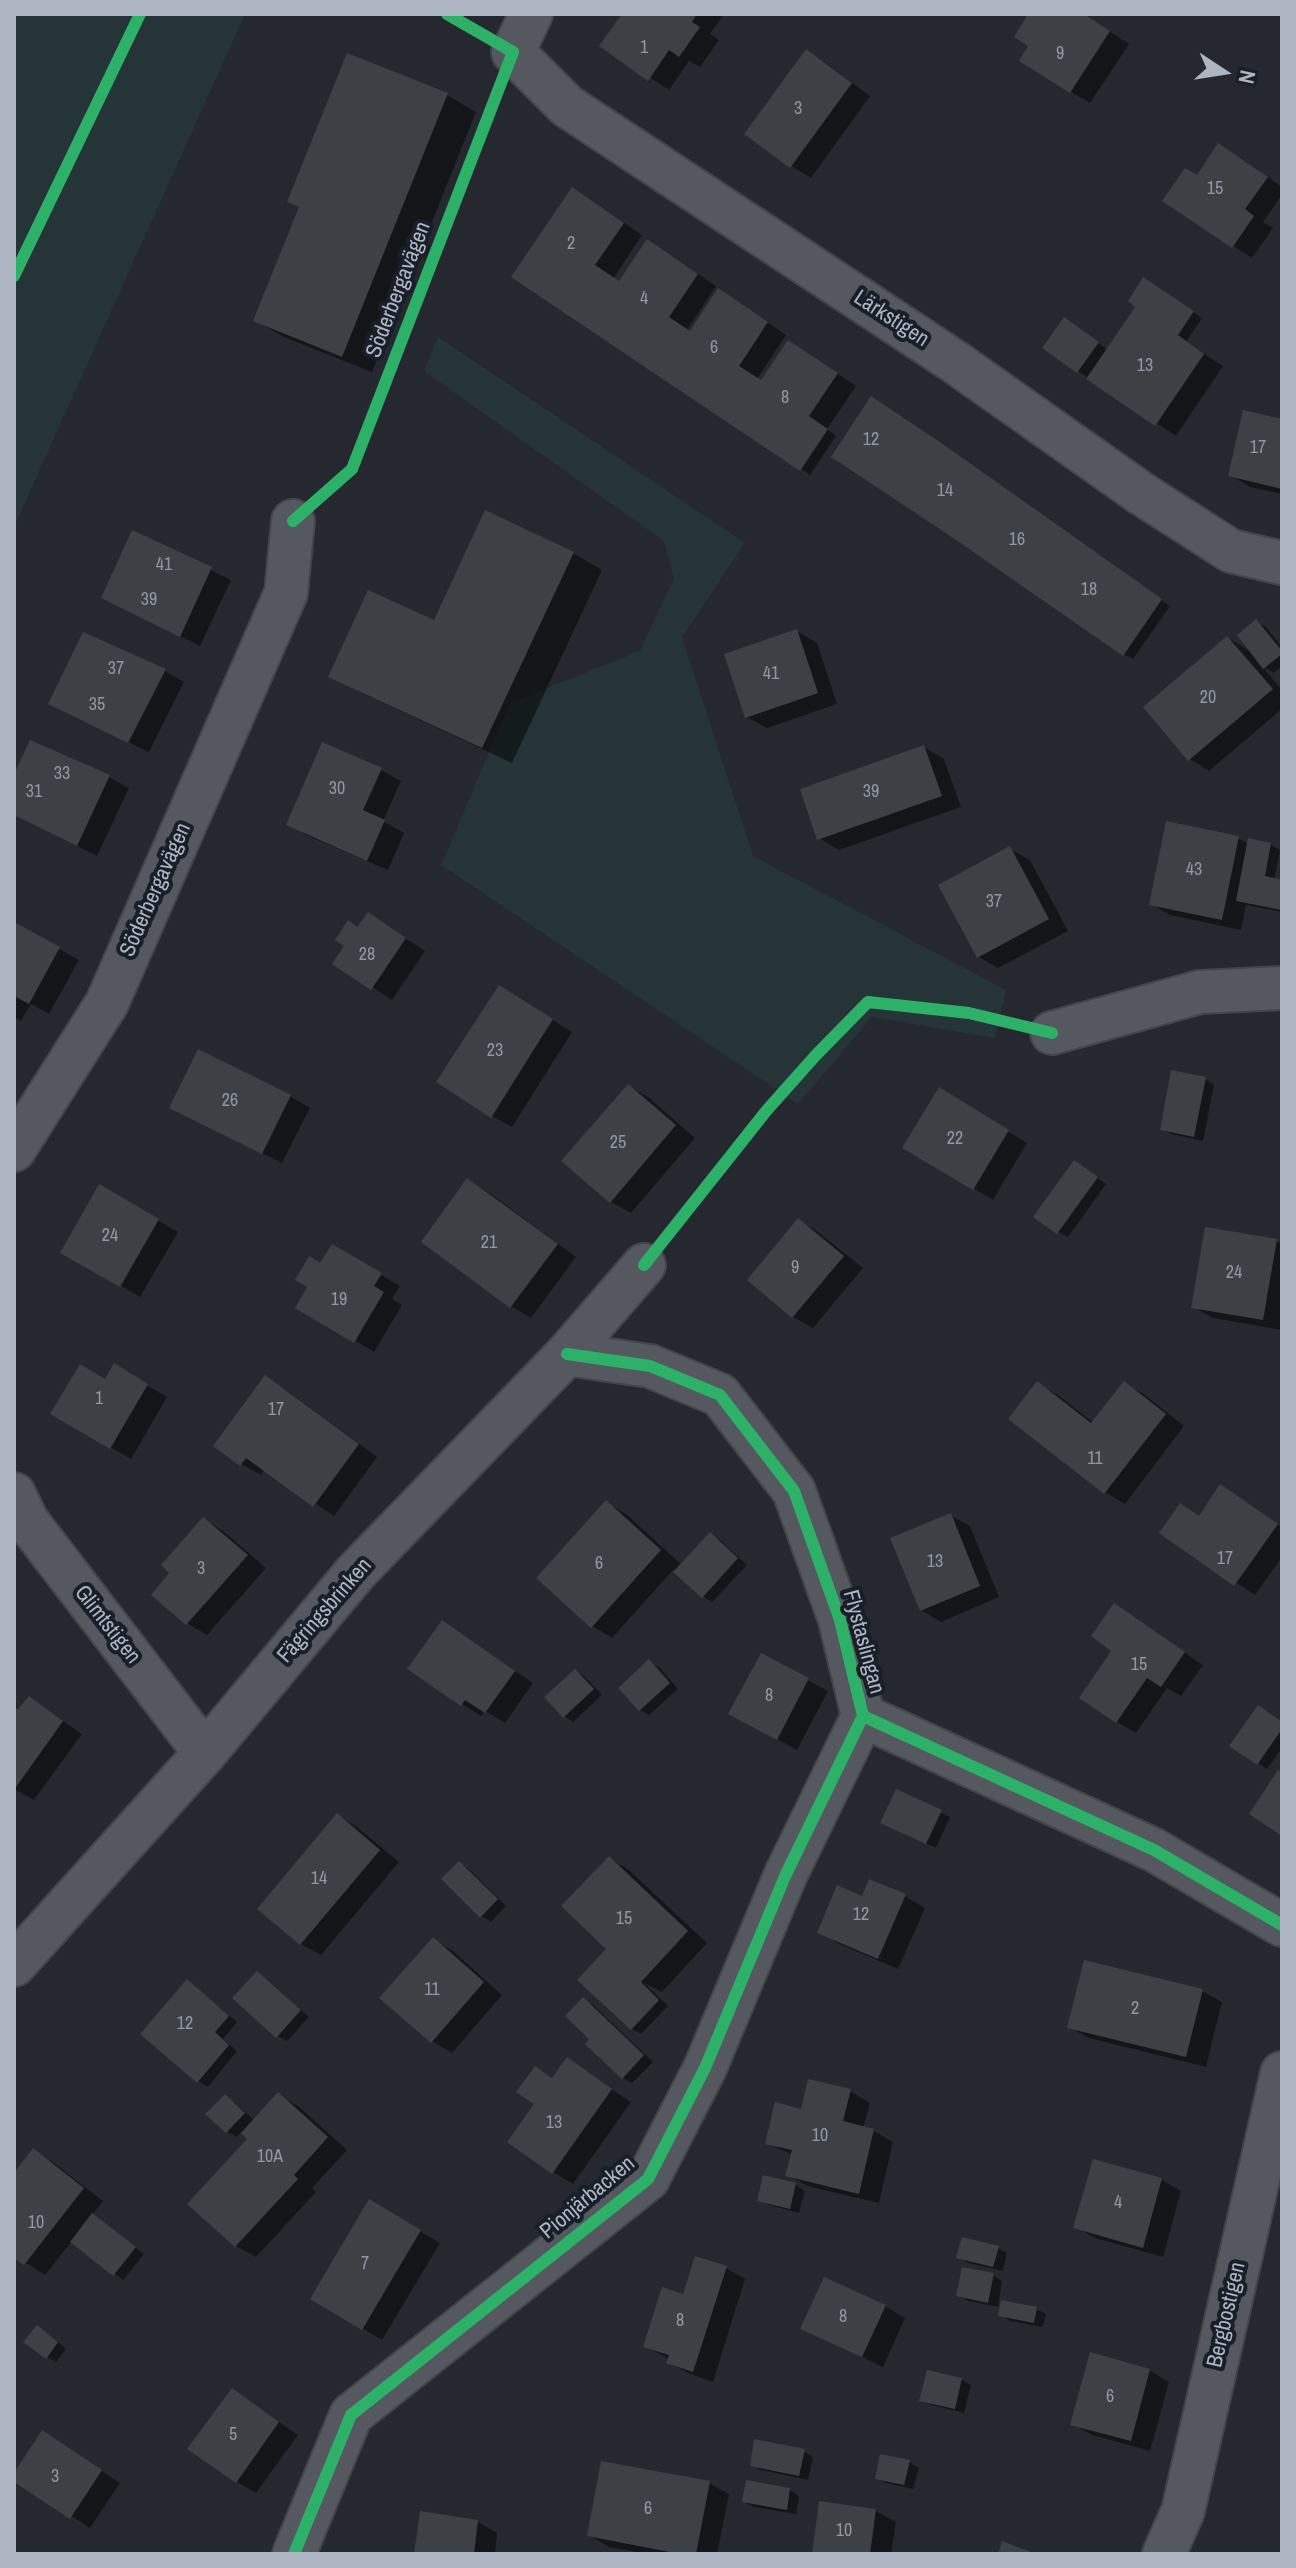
<!DOCTYPE html>
<meta charset="utf-8">
<style>
body{margin:0}
#map{position:relative;width:1296px;height:2568px;overflow:hidden;background:#25292f;font-family:"Archivo Narrow",sans-serif}
canvas{display:block}
.frame{position:absolute;inset:0;border:16px solid #aeb5c2;pointer-events:none}
.north{position:absolute;left:1184px;top:32px;width:80px;height:80px;-webkit-text-stroke:6px #191f29;paint-order:stroke;rotate:102deg;font-size:22px;font-weight:700;line-height:32px;text-align:center;color:#aeb5c2}
.north::after{content:'';display:block;margin:auto;width:28px;height:36px;background:#aeb5c2;clip-path:polygon(50% 0,100% 100%,50% 72%,0 100%)}
</style>
<div id="map">
<canvas width="1296" height="2568"></canvas>
<div class="frame"></div>
<div class="north">N</div>
</div>
<script>
const context = document.querySelector('canvas').getContext('2d');
context.lineJoin = 'round';
function paint(path, color) {
  context.fillStyle = color;
  context.fill(path, 'evenodd');
}
function stroke(path, color, width, dash) {
  context.strokeStyle = color;
  context.lineWidth = width;
  context.lineCap = dash ? 'butt' : 'round';
  context.setLineDash(dash || []);
  context.stroke(path);
}
function label(font, color, halo, rows, align = 'center') {
  context.font = font + ' "Archivo Narrow",sans-serif';
  context.lineWidth = 8;
  context.setLineDash([]);
  context.textBaseline = 'middle';
  context.strokeStyle = halo;
  context.fillStyle = color;
  for (const [text, x, y, turn = 0] of rows) {
    context.save();
    context.translate(x, y);
    context.rotate((+turn || 0) * Math.PI / 180);
    context.textAlign = isNaN(turn) ? turn : align;
    if (halo) context.strokeText(text, 0, 0);
    context.fillText(text, 0, 0);
    context.restore();
  }
}
paint(new Path2D(`
 M14 14H245L14 527Z
 M438 337 745 543 682 637 753 856 1006 990 995 1038 872 1017 798 1104 441 865 510 703 640 651 674 578 664 541 424 371Z`), '#253436');
paint(new Path2D(`
 M624 14H724L710 34 719 40 700 67 689 61 669 90 602 46Z
 M1031 14H1083L1129 44 1090 103 1071 92 1031 46Z
 M807 52 826 63 870 96 811 178 791 166Z
 M348 55 447 95 476 112 372 372 284 337 255 320 301 208Z
 M1239 157 1282 187V195L1263 222 1273 228 1252 258 1233 246 1198 177Z
 M592 201 642 235 613 279 620 283 667 253 716 286 687 330 691 333 738 302 786 335 757 379 762 382 809 354 856 386 827 429 836 436 810 475 514 276Z
 M1153 285 1202 318 1186 342 1223 366 1176 436 1078 371 1074 325 1108 350Z
 M1282 421V494L1250 487 1230 475Z
 M957 455 1170 606 1133 659 1124 654Z
 M133 533 231 580 200 646 124 608Z
 M573 553 602 570 512 763 360 692 331 676Z
 M1256 621 1266 627 1282 647V666L1274 673 1262 666 1282 690V709L1209 771 1190 759 1228 638 1253 653Z
 M797 631 817 643 837 704 767 728 747 717Z
 M165 671 184 682 149 752 70 715Z
 M31 742 109 777 129 788 97 856 14 814V777Z
 M924 747 944 759 961 807 839 850 819 838Z
 M381 770 401 781 383 821 404 833 388 870 308 836 289 824Z
 M1238 838 1249 844 1271 845 1280 850 1274 880 1282 882V912L1246 905 1241 930 1170 915 1151 904Z
 M1010 849 1030 860 1068 931 998 968 979 957Z
 M369 914 425 951 392 1000 335 963Z
 M14 924 79 960 49 1014 31 1004 21 1021 14 1017Z
 M519 999 572 1032 512 1127 492 1116Z
 M1205 1079 1214 1085 1203 1141 1171 1134 1162 1129Z
 M628 1086 648 1097 695 1138 631 1213 611 1202Z
 M940 1090 1027 1143 993 1200 905 1147Z
 M290 1096 310 1108 282 1163 191 1118Z
 M1084 1168 1106 1184 1068 1237 1058 1232Z
 M468 1180 488 1192 576 1257 531 1318 511 1306 424 1241Z
 M100 1187 178 1232 140 1297 63 1252Z
 M799 1220 818 1232 863 1268 813 1328 793 1317Z
 M1276 1241 1282 1244V1330L1213 1318 1193 1307Z
 M333 1246 400 1286 392 1299 402 1305 374 1352 298 1307Z
 M114 1366 167 1397 131 1459 53 1414 106 1382Z
 M265 1378 285 1389 377 1457 334 1516 265 1469 261 1475 241 1464Z
 M1038 1384 1058 1395 1094 1423 1125 1384 1145 1395 1184 1426 1125 1504 1105 1492Z
 M1221 1487 1282 1527V1557L1255 1595 1162 1533 1200 1517Z
 M607 1503 626 1514 682 1565 710 1534 720 1540 747 1565 712 1602 703 1596 674 1569 612 1638 592 1626Z
 M950 1515 970 1526 999 1597 941 1622 921 1610Z
 M203 1519 223 1531 266 1568 207 1635 188 1624 154 1594 172 1572Z
 M1114 1605 1203 1665 1181 1696 1167 1688 1136 1733 1117 1722Z
 M442 1622 533 1683 505 1723 485 1711 481 1716 462 1704Z
 M762 1655 828 1691 797 1750 751 1725Z
 M649 1662 659 1667 678 1689 649 1715 640 1710Z
 M576 1671 585 1677 602 1695 573 1722 564 1716Z
 M29 1698 82 1734 34 1800 14 1789V1705L21 1710Z
 M1282 1723V1748L1267 1769 1258 1763Z
 M897 1792 950 1817 936 1848 892 1827Z
 M338 1816 357 1827 399 1862 321 1955 301 1944 260 1909Z
 M609 1858 629 1870 707 1943 662 1992 644 1983 668 2006 641 2034 632 2029 609 1949Z
 M460 1863 469 1869 506 1906 491 1922 481 1916Z
 M905 1896 925 1908 898 1969 839 1944 820 1932 863 1899Z
 M433 1940 453 1951 502 1995 452 2053 432 2041Z
 M257 1973 266 1979 309 2017 287 2041 278 2036Z
 M187 1982 237 2022 223 2039 237 2051 208 2087 198 2081Z
 M1202 1991 1222 2002 1206 2067 1089 2038 1069 2027Z
 M583 1999 593 2005 653 2062 632 2083 623 2078 592 2039Z
 M567 2060 631 2102 573 2184 553 2172Z
 M850 2091 870 2103 863 2128 874 2131 893 2142 879 2203 807 2186 788 2175 793 2155 767 2143 802 2111Z
 M278 2095 298 2106 347 2150 312 2188 316 2192 256 2257 236 2246 190 2204 249 2139 242 2131 237 2137 227 2132 208 2114 225 2096 234 2102 255 2121Z
 M33 2151 53 2162 103 2201 92 2215 144 2254 123 2280 72 2241 45 2275 14 2255V2176Z
 M1094 2161 1162 2180 1181 2191 1163 2257 1095 2238 1075 2227Z
 M765 2177 796 2185 805 2191 799 2213 769 2205 759 2200Z
 M370 2201 440 2243 382 2340 312 2298Z
 M998 2248 1007 2253 1003 2271 968 2263 959 2257Z
 M726 2268 745 2279 713 2382 688 2373 668 2362 669 2359 645 2346 684 2297Z
 M993 2275 1002 2281 998 2307 968 2301 959 2295Z
 M885 2306 905 2318 883 2367 803 2328Z
 M1036 2309 1046 2314 1043 2327 1010 2321 1000 2315Z
 M47 2333 66 2349 56 2362 47 2357Z
 M1149 2370 1169 2382 1150 2451 1092 2435 1073 2424Z
 M928 2373 962 2380 971 2385 964 2413 931 2405 922 2400Z
 M232 2390 298 2435 256 2493 237 2482Z
 M62 2444 120 2483 90 2528 14 2479V2477Z
 M804 2451 813 2457 808 2480 761 2470 752 2465Z
 M909 2462 919 2468 913 2489 886 2483 877 2478Z
 M747 2482 790 2490 799 2496 796 2514 753 2507 744 2501Z
 M709 2483 729 2494 717 2554H647L609 2547 589 2535Z
 M821 2503 876 2511 896 2522 891 2554H814Z
 M478 2522 497 2533 495 2554H416Z`), '#0007');
paint(new Path2D(`
 M622 14H697L692 22 700 27 679 57 669 50 648 81 599 46Z
 M1028 14H1084L1110 31 1070 93 1019 61 1028 46 1014 37Z
 M806 49 852 83 790 168 744 134Z
 M347 53 448 93 342 357 253 321 299 207 287 202Z
 M1218 143 1268 177 1245 209 1254 216 1232 248 1162 201 1185 168 1197 175Z
 M572 187 624 223 595 265 619 281 647 239 698 274 669 317 690 331 718 288 768 322 739 366 761 380 788 340 838 373 809 416 828 429 800 471 511 277Z
 M1143 277 1194 311 1178 335 1204 354 1155 426 1086 379 1135 307 1128 301Z
 M1064 317 1099 342 1077 373 1042 348Z
 M871 396 947 447 1162 599 1123 656 943 531 831 457Z
 M1243 410 1282 419V489L1228 476Z
 M485 510 574 552 482 748 328 677 368 590 434 620Z
 M132 530 212 567 180 637 101 598Z
 M1256 619 1282 651V654L1263 669 1237 635Z
 M797 629 818 693 745 718 724 654Z
 M83 632 166 669 128 743 48 704Z
 M1227 636 1273 689 1188 761 1143 707Z
 M30 740 110 775 77 846 14 815V774Z
 M322 742 382 768 363 810 385 820 367 861 286 825Z
 M924 745 942 796 817 840 800 789Z
 M1166 821 1239 836 1222 920 1149 905Z
 M1248 838 1271 843 1265 876 1282 880V910L1236 901Z
 M1010 846 1049 919 977 958 938 885Z
 M368 912 406 938 371 990 332 964 344 946 335 940 348 920 357 927Z
 M14 922 60 947 29 1004 14 996Z
 M499 985 553 1019 491 1118 436 1082Z
 M198 1049 291 1095 262 1154 169 1108Z
 M1171 1070 1206 1077 1194 1137 1160 1130Z
 M628 1084 676 1125 610 1203 561 1161Z
 M939 1087 1009 1130 973 1190 902 1148Z
 M1074 1160 1098 1177 1057 1234 1033 1217Z
 M467 1178 558 1244 510 1308 421 1242Z
 M99 1184 159 1219 120 1287 60 1253Z
 M798 1218 844 1256 792 1318 747 1280Z
 M1205 1227 1277 1239 1263 1320 1191 1308Z
 M332 1244 382 1273 374 1286 384 1292 354 1343 295 1308 307 1287 295 1280 309 1256 320 1263Z
 M114 1363 148 1384 110 1449 50 1414 80 1364 105 1379Z
 M265 1375 359 1444 313 1507 246 1458 240 1466 213 1446Z
 M1037 1381 1091 1423 1124 1381 1166 1414 1104 1494 1008 1419Z
 M1220 1484 1278 1524 1234 1586 1159 1533 1180 1503 1199 1516Z
 M606 1500 661 1550 591 1628 536 1578Z
 M951 1513 980 1586 920 1611 890 1538Z
 M203 1517 248 1555 186 1625 151 1595 169 1573 161 1565Z
 M710 1532 738 1558 702 1598 673 1572Z
 M1114 1603 1185 1652 1161 1687 1147 1678 1116 1723 1079 1698 1111 1651 1091 1636Z
 M442 1620 515 1671 485 1713 465 1700 461 1706 407 1669Z
 M761 1653 809 1678 777 1740 728 1714Z
 M649 1659 670 1683 639 1711 618 1688Z
 M575 1669 594 1689 563 1718 544 1697Z
 M29 1696 63 1721 14 1790V1706L18 1709Z
 M1258 1705 1282 1722V1729L1257 1765 1229 1746Z
 M1278 1770 1282 1772V1836L1249 1814Z
 M896 1789 942 1810 926 1844 880 1823Z
 M337 1813 380 1850 300 1945 257 1909Z
 M609 1856 688 1931 641 1982 659 2000 631 2030 577 1980 606 1949 561 1906Z
 M459 1861 498 1899 480 1918 441 1879Z
 M869 1879 906 1894 878 1959 817 1933 837 1885 862 1896Z
 M433 1937 484 1982 431 2043 379 1998Z
 M1084 1960 1203 1989 1186 2057 1067 2028Z
 M257 1971 301 2010 276 2038 232 1998Z
 M187 1979 229 2016 215 2032 229 2045 197 2083 140 2034Z
 M583 1997 644 2055 622 2079 585 2044 589 2039 565 2016Z
 M567 2057 612 2089 552 2174 507 2142 534 2104 516 2092 535 2066 552 2078Z
 M808 2079 851 2089 843 2121 874 2129 859 2194 785 2176 792 2150 765 2144 775 2102 801 2109Z
 M278 2092 328 2137 294 2175 298 2179 235 2247 187 2204 247 2139 241 2133Z
 M225 2094 245 2113 226 2133 205 2114Z
 M33 2148 84 2188 24 2265 14 2258V2173Z
 M1093 2159 1162 2178 1143 2248 1073 2228Z
 M763 2175 796 2183 790 2209 757 2201Z
 M369 2199 421 2230 362 2330 310 2299Z
 M92 2213 136 2247 113 2276 70 2242Z
 M962 2237 999 2246 993 2267 956 2258Z
 M695 2256 727 2266 693 2372 666 2363 669 2355 643 2347 662 2287 683 2294Z
 M962 2267 994 2273 988 2303 956 2296Z
 M824 2277 886 2305 862 2357 800 2329Z
 M1001 2300 1037 2307 1034 2323 998 2316Z
 M37 2325 58 2342 46 2359 23 2342Z
 M1090 2352 1150 2369 1131 2441 1070 2425Z
 M927 2370 962 2378 955 2409 919 2401Z
 M232 2388 279 2422 236 2483 187 2449Z
 M42 2430 102 2470 70 2519 14 2482V2473Z
 M754 2439 805 2449 799 2476 750 2466Z
 M880 2454 910 2460 904 2485 875 2479Z
 M601 2461 710 2481 696 2554H680L587 2536Z
 M746 2480 790 2488 787 2510 742 2502Z
 M819 2501 876 2509 870 2554H812Z
 M420 2511 478 2520 474 2554H414Z
 M1002 2541 1036 2554H998Z`), '#3d4146');
const minor = new Path2D(`
 M531 14 513 52 567 106 955 362 1142 494 1231 551 1282 563
 M1052 1033 1200 992 1282 988
 M14 1150 107 1003 286 593 293 521
 M567 1354 650 1366 720 1395 794 1491 840 1620 863 1716 1154 1850 1282 1925
 M14 1494 27 1521 205 1753
 M14 1965 205 1753 356 1572 567 1354 644 1265
 M294 2554 351 2415 648 2179 705 2068 786 1874 863 1716
 M1164 2554 1183 2511 1282 2073`);
stroke(minor, '#42454a', 46);
stroke(minor, '#55585e', 42);
stroke(new Path2D(`
 M14 276 140 14
 M293 521 352 469 513 52 447 14
 M644 1265 767 1110 816 1055 868 1002 969 1013 1052 1033
 M567 1354 650 1366 720 1395 794 1491 840 1620 863 1716 1154 1850 1282 1925
 M294 2554 351 2415 648 2179 705 2068 786 1874 863 1716`), '#2db169', 12);
label('18px', '#9298a3', null, [
 ["1",644,48],
 ["9",1060,54],
 ["3",798,109],
 ["15",1215,189],
 ["2",571,244],
 ["4",644,299],
 ["6",714,348],
 ["13",1145,366],
 ["8",785,398],
 ["12",871,440],
 ["17",1258,448],
 ["14",945,491],
 ["16",1017,540],
 ["41",164,565],
 ["18",1089,590],
 ["39",149,600],
 ["37",116,669],
 ["41",771,674],
 ["20",1208,698],
 ["35",97,705],
 ["33",62,774],
 ["30",337,789],
 ["31",34,792],
 ["39",871,792],
 ["43",1194,870],
 ["37",994,902],
 ["28",367,955],
 ["23",495,1051],
 ["26",230,1101],
 ["22",955,1139],
 ["25",618,1143],
 ["24",110,1236],
 ["21",489,1243],
 ["9",795,1268],
 ["24",1234,1273],
 ["19",339,1300],
 ["1",99,1399],
 ["17",276,1410],
 ["11",1095,1459],
 ["17",1225,1559],
 ["13",935,1562],
 ["6",599,1564],
 ["3",201,1569],
 ["15",1139,1665],
 ["8",769,1696],
 ["14",319,1879],
 ["12",861,1915],
 ["15",624,1919],
 ["11",432,1990],
 ["2",1135,2009],
 ["12",185,2024],
 ["13",554,2123],
 ["10",820,2136],
 ["10A",270,2157],
 ["4",1118,2203],
 ["10",36,2223],
 ["7",365,2264],
 ["8",843,2317],
 ["8",680,2321],
 ["6",1110,2397],
 ["5",233,2435],
 ["3",55,2477],
 ["6",648,2509],
 ["10",844,2531]
]);
label('22px', '#aeb5c2', '#191f29', [
 ["Söderbergavägen",399,290,-69],
 ["Lärkstigen",891,319,33],
 ["Söderbergavägen",156,890,-66],
 ["Fägringsbrinken",325,1611,-49],
 ["Glimtstigen",107,1625,52],
 ["Flystaslingan",863,1642,75],
 ["Pionjärbacken",588,2198,-40],
 ["Bergbostigen",1227,2315,-77]
]);
</script>
